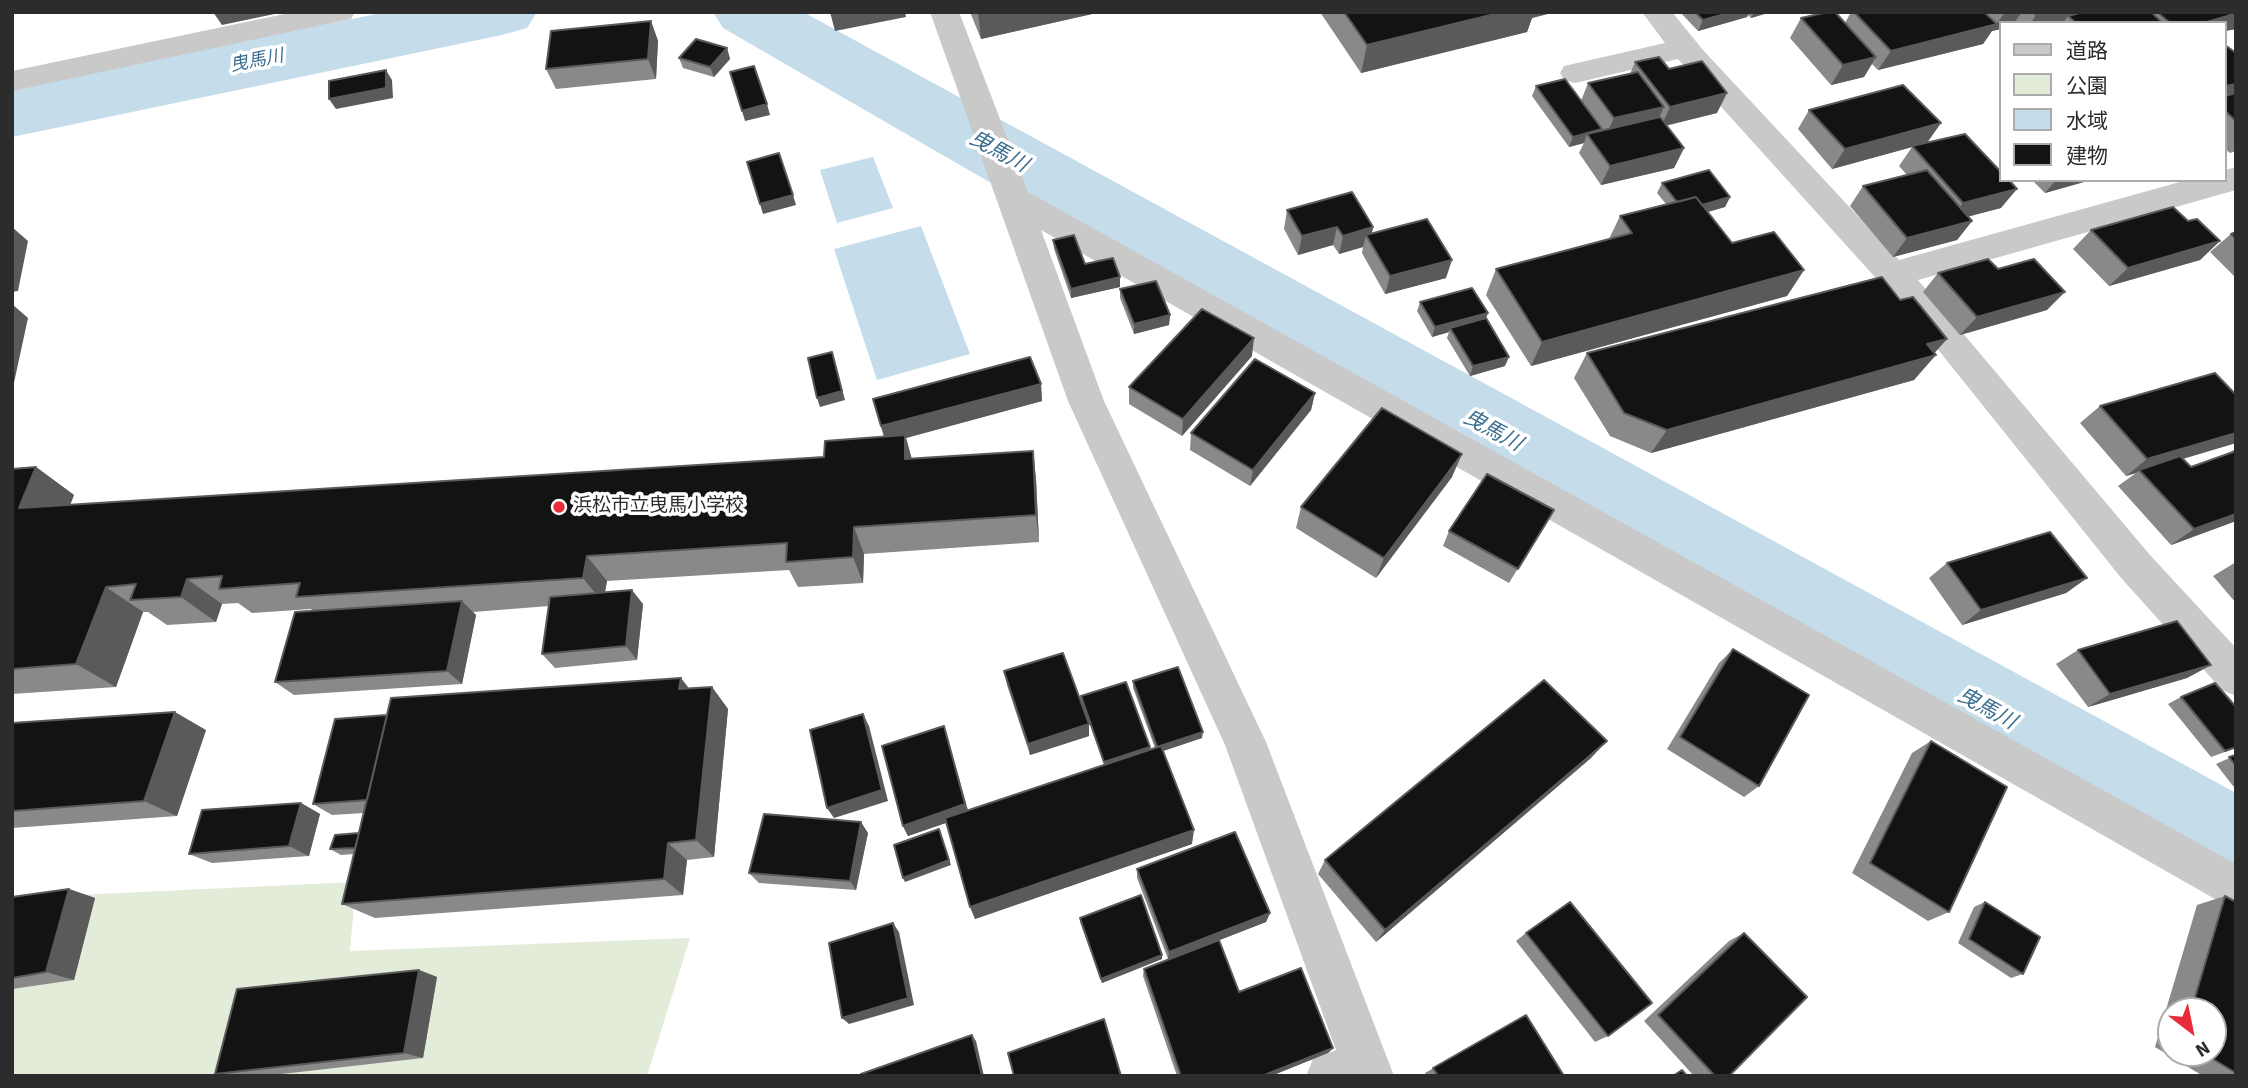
<!DOCTYPE html>
<meta charset="utf-8">
<style>
body{margin:0}
#map{position:relative;width:2248px;height:1088px;overflow:hidden;background:#fff;font-family:"Source Sans 3","Noto Sans JP",sans-serif}
canvas{display:block}
.frame{position:absolute;inset:0;border:14px solid #2c2c2c;pointer-events:none}
.legend{position:absolute;left:1999px;top:21px;width:228px;height:161px;box-sizing:border-box;background:#fff;border:2px solid #ababab;margin:0;padding:9px 12px;list-style:none;font-size:21px;color:#2c2c2c}
.legend li{display:flex;align-items:center;gap:14px;height:35px}
.legend b{width:35px;border:2px solid #ababab}
.north{position:absolute;left:2157px;top:997px;width:70px;height:70px;box-sizing:border-box;background:#fff;border:2px solid #ababab;border-radius:50%;rotate:148deg;font-size:19px;font-weight:700;line-height:28px;text-align:center;color:#2c2c2c}
.north::after{content:'';display:block;margin:auto;width:24px;height:32px;background:#e72b38;clip-path:polygon(50% 0,100% 100%,50% 72%,0 100%)}
</style>
<div id="map">
<canvas width="2248" height="1088"></canvas>
<div class="frame"></div>
<ul class="legend">
<li><b style="height:9px;background:#c9c9c9"></b>道路</li>
<li><b style="height:19px;background:#e3ebd9"></b>公園</li>
<li><b style="height:19px;background:#c5dceb"></b>水域</li>
<li><b style="height:19px;background:#131313"></b>建物</li>
</ul>
<div class="north">N</div>
</div>
<script>
const context = document.querySelector('canvas').getContext('2d');
context.lineJoin = 'round';
function paint(path, color) {
  context.fillStyle = color;
  context.fill(path, 'evenodd');
}
function stroke(path, color, width, dash) {
  context.strokeStyle = color;
  context.lineWidth = width;
  context.lineCap = dash ? 'butt' : 'round';
  context.setLineDash(dash || []);
  context.stroke(path);
}
function label(font, color, halo, rows, align = 'center') {
  context.font = font + ' "Source Sans 3","Noto Sans JP",sans-serif';
  context.lineWidth = 7;
  context.setLineDash([]);
  context.textBaseline = 'middle';
  context.strokeStyle = halo;
  context.fillStyle = color;
  for (const [text, x, y, turn = 0] of rows) {
    context.save();
    context.translate(x, y);
    context.rotate((+turn || 0) * Math.PI / 180);
    context.textAlign = isNaN(turn) ? turn : align;
    if (halo) context.strokeText(text, 0, 0);
    context.fillText(text, 0, 0);
    context.restore();
  }
}
paint(new Path2D(`
 M356 882 350 951 690 938 647 1076H12V898Z`), '#e3ebd9');
paint(new Path2D(`
 M873 157 893 208 837 223 820 170Z
 M921 226 970 354 877 380 834 249Z`), '#c5dceb');
paint(new Path2D(`
 M387 12H537L527 28 502 35 12 137V86Z
 M713 12H803L2236 793V903L2198 888 1854 682 723 28Z`), '#c5dceb');
paint(new Path2D(`
 M294 12H355L351 19 341 21 12 91V71Z
 M930 12H959L1028 192 2236 864V911L1041 230 1104 401 1266 742 1394 1076H1306L1313 1059 1336 1050 1225 745 1068 401Z
 M1642 12H1672L1703 50 1899 260 2187 180H2225V170L2236 167V190L1918 280 2150 555 2236 648V696L2222 690 2122 579 1920 327 1678 59 1575 83 1564 80 1560 73 1564 66 1665 43Z`), '#c9c9c9');
paint(new Path2D(`
 M970 12H1101L981 39Z
 M1320 12H1555L1532 18 1527 32 1361 73Z
 M1680 12H1771L1751 18 1748 15 1747 17 1698 31Z
 M1851 12H2080L2079 13 2083 12H2236V29L2225 31V23H2001V29L1992 31 1983 44 1878 70 1872 64 1864 77 1831 85 1790 38 1801 18 1845 23Z
 M651 21 658 41 656 79 556 89 546 69Z
 M2225 45 2236 53V151L2230 153 2225 149Z
 M727 48 730 59 714 77 683 68 679 58Z
 M1635 62 1669 69 1717 113 1666 125 1684 148 1674 168 1601 185 1579 153 1584 143 1569 147 1532 96 1536 86 1581 101 1588 83 1630 74Z
 M1809 110 1927 143 2001 208 1968 216 1972 221 1957 240 1893 257 1850 206 1863 186 1907 175 1899 166 1912 147 1832 169 1798 129Z
 M2032 180H2091L2045 193Z
 M1662 183 1730 197 1725 207 1708 212 1732 243 1804 270 1787 296 1531 366 1486 295 1496 269 1609 239 1620 216 1666 204 1657 193Z
 M1287 210 1373 227 1372 233 1446 278 1385 294 1362 253 1363 247 1339 254 1333 245 1298 255 1284 229Z
 M2188 221 2220 241 2200 260 2109 286 2073 249 2091 230Z
 M2236 232V278L2210 252 2231 234Z
 M1053 240 1085 264 1120 287 1071 298 1054 249Z
 M1998 269 2047 310 1960 335 1923 292 1938 273Z
 M1120 289 1170 315 1169 325 1134 334 1120 298Z
 M1900 300 1947 339 1934 353 1914 380 1651 453 1610 436 1574 378 1587 353Z
 M1420 302 1488 313 1486 318 1505 366 1470 376 1447 338 1449 332 1432 337 1417 311Z
 M1252 356 1182 436 1129 404V387Z
 M1041 384 1042 401 906 438 912 459 1033 451 1036 479 1039 542 864 554 863 583 798 587 789 570 607 581 605 592 643 604 637 660 555 668 542 654 549 606 473 612 476 615 462 684 294 695 275 682 313 611 311 609 252 613 238 603 222 604 216 622 167 625 148 612H143L116 687 12 694V469L36 467 74 495 70 505 824 457 884 437 873 399Z
 M1315 393 1311 410 1250 486 1190 450 1191 433Z
 M2100 406 2236 443 2183 459 2191 467 2230 453 2236 448V521L2171 545 2118 486 2136 473 2126 476 2080 423Z
 M1452 477 1376 578 1296 528 1301 507Z
 M1554 510 1509 583 1443 546 1449 531Z
 M2236 562V603L2213 576Z
 M1947 563 2087 578 2066 593 1962 625 1929 578Z
 M1733 649 1759 786 1744 797 1667 749 1719 663Z
 M2078 650 2211 665 2187 678 2088 707 2056 664Z
 M1004 671 1089 724V736L1030 755 1007 685Z
 M1133 681 1202 738 1163 751 1192 844 975 919 946 823 908 836 903 826 948 739 968 810 1104 765 1082 702 1081 696 1150 747V750L1155 748 1133 688Z
 M712 687 728 709 714 857 687 860 683 895 375 918 342 904 354 854 341 855 330 849 359 833 364 813 332 815 313 804 689 689Z
 M2181 697 2236 748 2211 757 2168 704Z
 M12 723 206 730 177 816 12 828Z
 M1931 741 1949 912 1928 921 1852 873 1912 753Z
 M2236 755V788L2233 786 2216 764Z
 M1591 758 1376 942 1318 874 1325 860Z
 M301 803 320 814 309 856 212 863 189 854Z
 M868 833 856 890 759 883 749 873Z
 M1137 869 1270 913 1266 922 1194 950 1239 992 1333 1048 1328 1053 1271 1076H1177L1143 976 1144 969 1168 959 1137 878Z
 M69 889 95 898 74 980 12 989V897Z
 M2225 896 2236 902V1076H2203L2155 1047 2197 905ZM2171 1011H2213V1053H2171Z
 M1985 902 2023 974 2011 978 1958 943 1974 907Z
 M1080 918 1162 959 1102 983 1080 922Z
 M1526 933 1608 1036 1595 1042 1516 941Z
 M1744 933 1729 1076H1694L1644 1021 1729 941Z
 M419 970 437 977 423 1058 264 1076H226L215 1074Z
 M1526 1015 1564 1076H1427L1425 1073Z`), '#898989');
paint(new Path2D(`
 M213 12H284L222 25Z
 M830 12H905L906 17 835 31Z
 M978 12H1101L981 39Z
 M1503 12H1555L1532 18 1527 32 1361 73 1367 45Z
 M1732 12H1749L1747 17 1698 31 1703 20Z
 M1754 12H1771L1751 18Z
 M2005 12H2022L2014 23H2001V29L1992 31 1983 44 1878 70 1891 51 1996 25Z
 M2050 12H2080L2073 21 2068 16 2063 23H2031L2036 15Z
 M2236 13V29L2225 31V23H2203Z
 M651 21 658 41 656 79 648 59Z
 M727 48 730 59 714 77 710 67Z
 M1876 57 1864 77 1831 85 1843 65Z
 M386 70 392 80 393 98 336 109 329 99Z
 M2236 84V98L2225 101V86Z
 M1727 93 1717 113 1661 127 1670 107Z
 M767 104 770 115 745 121 742 111Z
 M1664 107 1655 126 1605 137 1614 118Z
 M1941 123 1927 143 1832 169 1845 149Z
 M1602 129 1598 139 1587 134 1584 143 1569 147 1573 137Z
 M1684 148 1674 168 1601 185 1610 166Z
 M2056 180H2091L2045 193Z
 M2017 189 2001 208 1948 222 1963 203Z
 M793 195 796 205 763 214 760 204Z
 M1730 197 1725 207 1678 220 1683 210Z
 M1972 221 1957 240 1893 257 1907 238Z
 M12 227 28 241 18 291 12 292Z
 M1337 227 1333 245 1298 255 1302 236Z
 M1373 227 1370 241 1366 235 1363 247 1339 254 1343 236Z
 M2220 241 2200 260 2109 286 2128 268Z
 M1452 260 1446 278 1385 294 1390 276Z
 M1804 270 1787 296 1531 366 1542 342Z
 M1120 277V287L1071 298V289Z
 M2065 292 2047 310 1960 335 1977 317Z
 M12 304 28 318 12 392Z
 M1488 313 1484 322 1450 328 1449 332 1432 337 1435 327Z
 M1170 315 1169 325 1134 334V324Z
 M1254 338 1252 356 1182 436 1183 419Z
 M1947 339 1931 357 1936 355 1914 380 1651 453 1667 430 1927 344Z
 M832 352 845 400 820 407 817 398Z
 M1509 357 1505 366 1470 376 1473 366Z
 M1041 384 1042 401 906 438 913 464V487L886 443 881 426Z
 M1315 393 1311 410 1250 486 1253 470Z
 M2236 433V443L2141 471 2139 470 2136 473 2126 476 2147 459Z
 M1033 451 1036 479 1039 542 1036 515Z
 M1462 454 1452 477 1376 578 1384 558Z
 M36 467 74 495 58 535 19 508Z
 M2236 514V521L2171 545 2194 529Z
 M854 527 864 554 863 583 853 557Z
 M587 556 607 581 603 603 583 578Z
 M2087 578 2066 593 1962 625 1981 610Z
 M187 579 222 604 216 622 181 597Z
 M106 587 143 612 116 687 76 664Z
 M632 590 643 604 637 660 626 646Z
 M462 601 476 615 462 684 447 671Z
 M2211 665 2187 678 2088 707 2110 694Z
 M681 678 698 700 679 689Z
 M712 687 728 709 714 857 696 840Z
 M175 712 206 730 177 816 144 801Z
 M863 714 869 726 888 801 834 818 827 808Z
 M1089 724V736L1030 755 1028 744Z
 M944 726 969 815 908 836 903 826Z
 M1203 732 1202 738 1157 753V747Z
 M1607 741 1591 758 1376 942 1385 930Z
 M1150 747V753L1105 768 1104 762Z
 M301 803 320 814 309 856 289 846Z
 M861 822 868 833 856 890 850 881Z
 M939 829 951 865 905 882 903 878Z
 M1194 830 1192 844 975 919 970 907Z
 M668 843 687 860 683 895 664 879Z
 M69 889 95 898 74 980 46 972Z
 M1270 913 1266 922 1168 960 1169 952Z
 M893 923 899 932 914 1005 849 1024 842 1018Z
 M1162 955V959L1102 983 1101 979Z
 M419 970 437 977 423 1058 404 1053Z
 M972 1035 976 1041 984 1076H982Z
 M1333 1048 1328 1053 1271 1076H1262Z`), '#5a5a5a');
const building = new Path2D(`
 M1344 12H1503L1367 45Z
 M1695 12H1732L1703 20Z
 M1828 12H1835L1876 57 1843 65 1801 18Z
 M1854 12H1984L1997 24 1891 51Z
 M2033 12H2050L2036 15Z
 M2083 12H2151L2163 23H2076L2068 16Z
 M2157 12H2228L2231 15 2203 23H2170Z
 M651 21 648 59 546 69 551 31Z
 M696 39 727 48 710 67 679 58Z
 M2225 45 2236 53V84L2225 86Z
 M1659 57 1669 69 1702 61 1727 93 1670 107 1635 62Z
 M754 66 767 104 742 111 730 72Z
 M386 70V88L329 99V81Z
 M1638 72 1664 107 1614 118 1588 83Z
 M1565 79 1602 129 1573 137 1536 86Z
 M1903 85 1941 123 1845 149 1809 110Z
 M2236 93V121L2225 111V96Z
 M1660 117 1684 148 1610 166 1587 134Z
 M1965 134 2001 172V180H2009L2017 189 1963 203 1912 146Z
 M779 153 793 195 760 204 747 162Z
 M1709 170 1730 197 1702 205 1696 197 1677 202 1662 183Z
 M1927 170 1972 221 1907 238 1863 186Z
 M1352 192 1373 227 1343 236 1337 227 1302 236 1287 210Z
 M1696 197 1732 243 1774 232 1804 270 1542 342 1496 269 1632 233 1620 216Z
 M2173 207 2188 221 2197 219 2220 241 2128 268 2091 230Z
 M1427 219 1452 260 1390 276 1366 235Z
 M2236 232V239L2231 234Z
 M1074 235 1085 264 1113 258 1120 277 1071 289 1053 240Z
 M1988 259 1998 269 2034 259 2065 292 1977 317 1938 273Z
 M1882 277 1900 300 1913 297 1947 339 1927 344 1936 355 1667 430 1624 413 1587 353Z
 M1156 281 1170 315 1134 324 1120 289Z
 M1472 288 1488 313 1435 327 1420 302Z
 M1202 309 1254 338 1183 419 1129 387Z
 M1486 318 1509 357 1473 366 1450 328Z
 M832 352 842 391 817 398 808 358Z
 M1030 357 1041 384 881 426 873 399Z
 M1255 359 1315 393 1253 470 1191 433Z
 M2215 373 2236 395V433L2147 459 2100 406Z
 M1382 408 1462 454 1384 558 1301 507Z
 M905 435V459L1033 451 1036 515 854 527 853 557 786 562 787 543 587 556 583 578 296 597 300 583 219 589 222 576 187 579 181 597 130 600 136 584 106 587 76 664 12 669V469L36 467 19 508 824 457 825 441Z
 M2236 451V514L2194 529 2139 470 2180 456 2191 467Z
 M1487 474 1554 510 1518 569 1449 531Z
 M2050 532 2087 578 1981 610 1947 563Z
 M632 590 626 646 542 654 550 597Z
 M462 601 447 671 275 682 295 612Z
 M2177 621 2211 665 2110 694 2078 650Z
 M1733 649 1809 695 1759 786 1680 737Z
 M1063 653 1089 724 1028 744 1004 671Z
 M1178 667 1203 732 1157 747 1133 681Z
 M681 678 679 689 712 687 696 840 668 843 664 879 342 904 391 698Z
 M1544 680 1607 741 1385 930 1325 860Z
 M1126 682 1150 747 1104 762 1081 696Z
 M2215 683 2236 707V747L2225 751 2181 697Z
 M175 712 144 801 12 811V723Z
 M863 714 882 790 827 808 810 730Z
 M387 715 367 800 313 804 335 719Z
 M944 726 965 804 903 826 882 746Z
 M1931 741 2007 787 1949 912 1870 863Z
 M1161 746 1194 830 970 907 945 818Z
 M2236 755V766L2229 757Z
 M301 803 289 846 189 854 202 810Z
 M764 814 861 822 850 881 749 873Z
 M939 829 949 860 903 878 894 845Z
 M1235 832 1270 913 1169 952 1137 869Z
 M359 833 355 848 330 849 335 835Z
 M69 889 46 972 12 978V897Z
 M1141 895 1162 955 1101 979 1080 918Z
 M2225 896 2236 902V1073L2203 1053H2213V1011H2191Z
 M1570 902 1652 1003 1608 1036 1526 933Z
 M1985 902 2040 937 2023 974 1969 939Z
 M893 923 908 998 842 1018 829 943Z
 M1744 933 1807 997 1729 1076H1715L1658 1015Z
 M1219 940 1239 992 1301 968 1333 1048 1262 1076H1181L1144 969Z
 M419 970 404 1053 215 1074 237 989Z
 M1526 1015 1564 1076H1438L1433 1068Z
 M1104 1019 1121 1076H1014L1008 1053Z
 M972 1035 982 1076H862L861 1074Z
 M1682 1070 1687 1076H1673Z`);
paint(building, '#131313');
stroke(building, '#5a5a5a', 2);
for (const [x, y, r, color] of [
 [559,507,7,"#e72b38"]
]) {
  const dot = new Path2D();
  dot.arc(x, y, r, 0, 2 * Math.PI);
  context.fillStyle = color;
  context.fill(dot);
  stroke(dot, '#fff', 2.5);
}
label('italic 18px', '#3a6e8f', '#fff', [
 ["曳馬川",257,62,-11]
]);
label('19px', '#2c2c2c', '#fff', [
 ["浜松市立曳馬小学校",573,507]
], 'left');
label('italic 21px', '#3a6e8f', '#fff', [
 ["曳馬川",998,153,29],
 ["曳馬川",1492,432,29],
 ["曳馬川",1986,710,29]
]);
</script>
